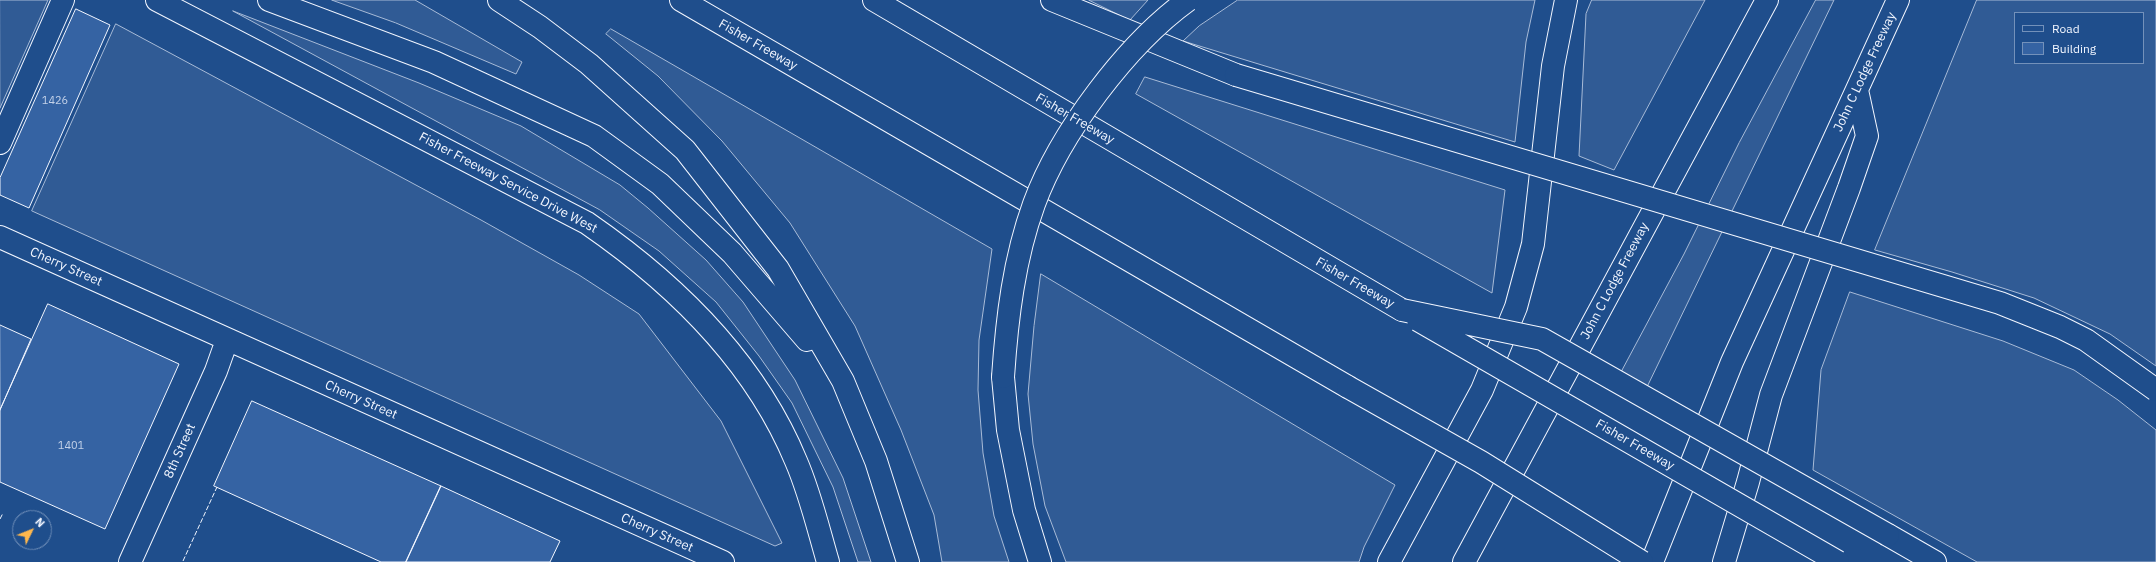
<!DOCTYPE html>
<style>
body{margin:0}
#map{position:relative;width:2156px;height:562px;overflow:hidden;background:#1f4e8c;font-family:"IBM Plex Sans",sans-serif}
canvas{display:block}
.legend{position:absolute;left:2014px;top:12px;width:130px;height:52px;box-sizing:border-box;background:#1f4e8c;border:1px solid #7391ba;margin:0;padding:5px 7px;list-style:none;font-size:12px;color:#f2f6ff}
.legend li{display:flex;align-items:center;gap:8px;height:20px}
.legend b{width:20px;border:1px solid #7391ba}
.north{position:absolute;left:12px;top:510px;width:40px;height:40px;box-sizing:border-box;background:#1f4e8c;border:1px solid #7391ba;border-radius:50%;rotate:47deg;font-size:11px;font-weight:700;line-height:16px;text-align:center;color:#f2f6ff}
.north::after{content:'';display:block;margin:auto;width:14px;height:18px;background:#ffb74d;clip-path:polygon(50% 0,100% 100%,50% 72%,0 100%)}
</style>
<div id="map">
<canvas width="2156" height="562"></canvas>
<ul class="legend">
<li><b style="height:5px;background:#1f4e8c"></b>Road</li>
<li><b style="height:11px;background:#3563a3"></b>Building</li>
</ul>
<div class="north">N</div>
</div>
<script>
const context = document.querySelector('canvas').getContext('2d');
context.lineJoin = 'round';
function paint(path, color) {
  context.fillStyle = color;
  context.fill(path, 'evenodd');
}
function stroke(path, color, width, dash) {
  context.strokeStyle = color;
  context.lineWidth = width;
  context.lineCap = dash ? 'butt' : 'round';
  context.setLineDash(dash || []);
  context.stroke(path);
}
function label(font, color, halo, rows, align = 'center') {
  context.font = font + ' "IBM Plex Sans",sans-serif';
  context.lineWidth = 3;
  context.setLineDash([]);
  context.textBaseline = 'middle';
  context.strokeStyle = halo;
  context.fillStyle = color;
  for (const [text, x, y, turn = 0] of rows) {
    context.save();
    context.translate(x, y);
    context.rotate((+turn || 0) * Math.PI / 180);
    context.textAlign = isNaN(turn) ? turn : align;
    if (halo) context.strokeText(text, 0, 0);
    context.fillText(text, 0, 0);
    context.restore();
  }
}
const built = new Path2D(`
 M0 0H48L0 108Z
 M332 0H415L522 62 516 74 396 23Z
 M1089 0H1148L1130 20Z
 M1238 0H1535L1526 42 1515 142 1183 41 1199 26Z
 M1592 0H1705L1614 170 1579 156 1586 14Z
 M1816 0H1834L1646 389 1621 372 1684 254 1739 143Z
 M1977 0H2156V366L2110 334 2034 298 1952 272 1875 250ZM2015 13H2143V63H2015Z
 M233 11 419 83 521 126 620 185 648 208 706 260 743 302 795 380 843 478 871 562H858L833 487 792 403 759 356 716 302 659 251 600 210Z
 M116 24 481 220 579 275 639 314 721 421 782 543 775 546 32 211Z
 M611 29 992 249 979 340 978 390 983 453 994 516 1009 562H942L934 515 901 430 855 326 790 223 722 141 658 76 606 34Z
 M1145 77 1505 190 1492 293 1136 94Z
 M1041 274 1395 485 1364 547 1359 562H1066L1045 506 1033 444 1028 394 1034 326Z
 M1850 292 2003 341 2074 370 2118 400 2156 430V562H1977L1813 470 1821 370Z`);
paint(built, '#305b95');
stroke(built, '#a8bbd7', 1);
const building = new Path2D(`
 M76 9 110 25 29 208 0 195V178Z
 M48 304 179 364 105 529 0 482V410Z
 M0 325 31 339 0 410Z
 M252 401 441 486 406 562H381L214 486Z
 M441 486 560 541 550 562H406Z`);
paint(building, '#3563a3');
stroke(building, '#f2f6ff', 1);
const minor = new Path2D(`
 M157 0 587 223C674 283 755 362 796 461 810 493 818 528 828 562
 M0 143 63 0
 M0 237 723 562
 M130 562 216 371 227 340`);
const highway = new Path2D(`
 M269 0 434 62 594 136 660 184 732 253 807 340
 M499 0 540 27 589 64 685 150 778 269 843 381 876 461 908 562
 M681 0 1348 387
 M874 0 1402 310
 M1052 0 1236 75
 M1003 377 1008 430 1024 510 1040 562
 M1888 535 1935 562
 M1389 562 1482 390 1516 307 1533 244 1553 66 1566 0
 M1464 562 1767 0
 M1652 562 1732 362 1898 0
 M1724 562 1748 482 1771 395 1849 188 1867 136 1857 90`);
stroke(minor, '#f2f6ff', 24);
stroke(highway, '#f2f6ff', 24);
stroke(minor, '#1f4e8c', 22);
stroke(highway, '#1f4e8c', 22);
const highwayBridge = new Path2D(`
 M1236 75 2000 303 2060 327 2086 340 2156 390
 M1402 310 1542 339 1888 535
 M1418 320 1838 562
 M1003 377C1007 318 1014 259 1034 204 1060 133 1127 44 1188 0
 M1348 387 1481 462 1642 562`);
stroke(highwayBridge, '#f2f6ff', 24, []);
stroke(highwayBridge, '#1f4e8c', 22);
stroke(new Path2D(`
 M0 519 3 513
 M183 561 217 487`), '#f2f6ff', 1, [5, 2]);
label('11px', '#c3d1e8', null, [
 ["1426",55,101],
 ["1401",71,446]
]);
label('13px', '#f2f6ff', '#1f4e8c', [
 ["Fisher Freeway",758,45,30],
 ["John C Lodge Freeway",1865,72,-65],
 ["Fisher Freeway",1075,119,30],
 ["Fisher Freeway Service Drive West",508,183,28],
 ["Cherry Street",66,267,24],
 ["John C Lodge Freeway",1615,281,-62],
 ["Fisher Freeway",1355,283,30],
 ["Cherry Street",361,400,24],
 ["Fisher Freeway",1635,445,30],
 ["8th Street",180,451,-66],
 ["Cherry Street",657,533,24]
]);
</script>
